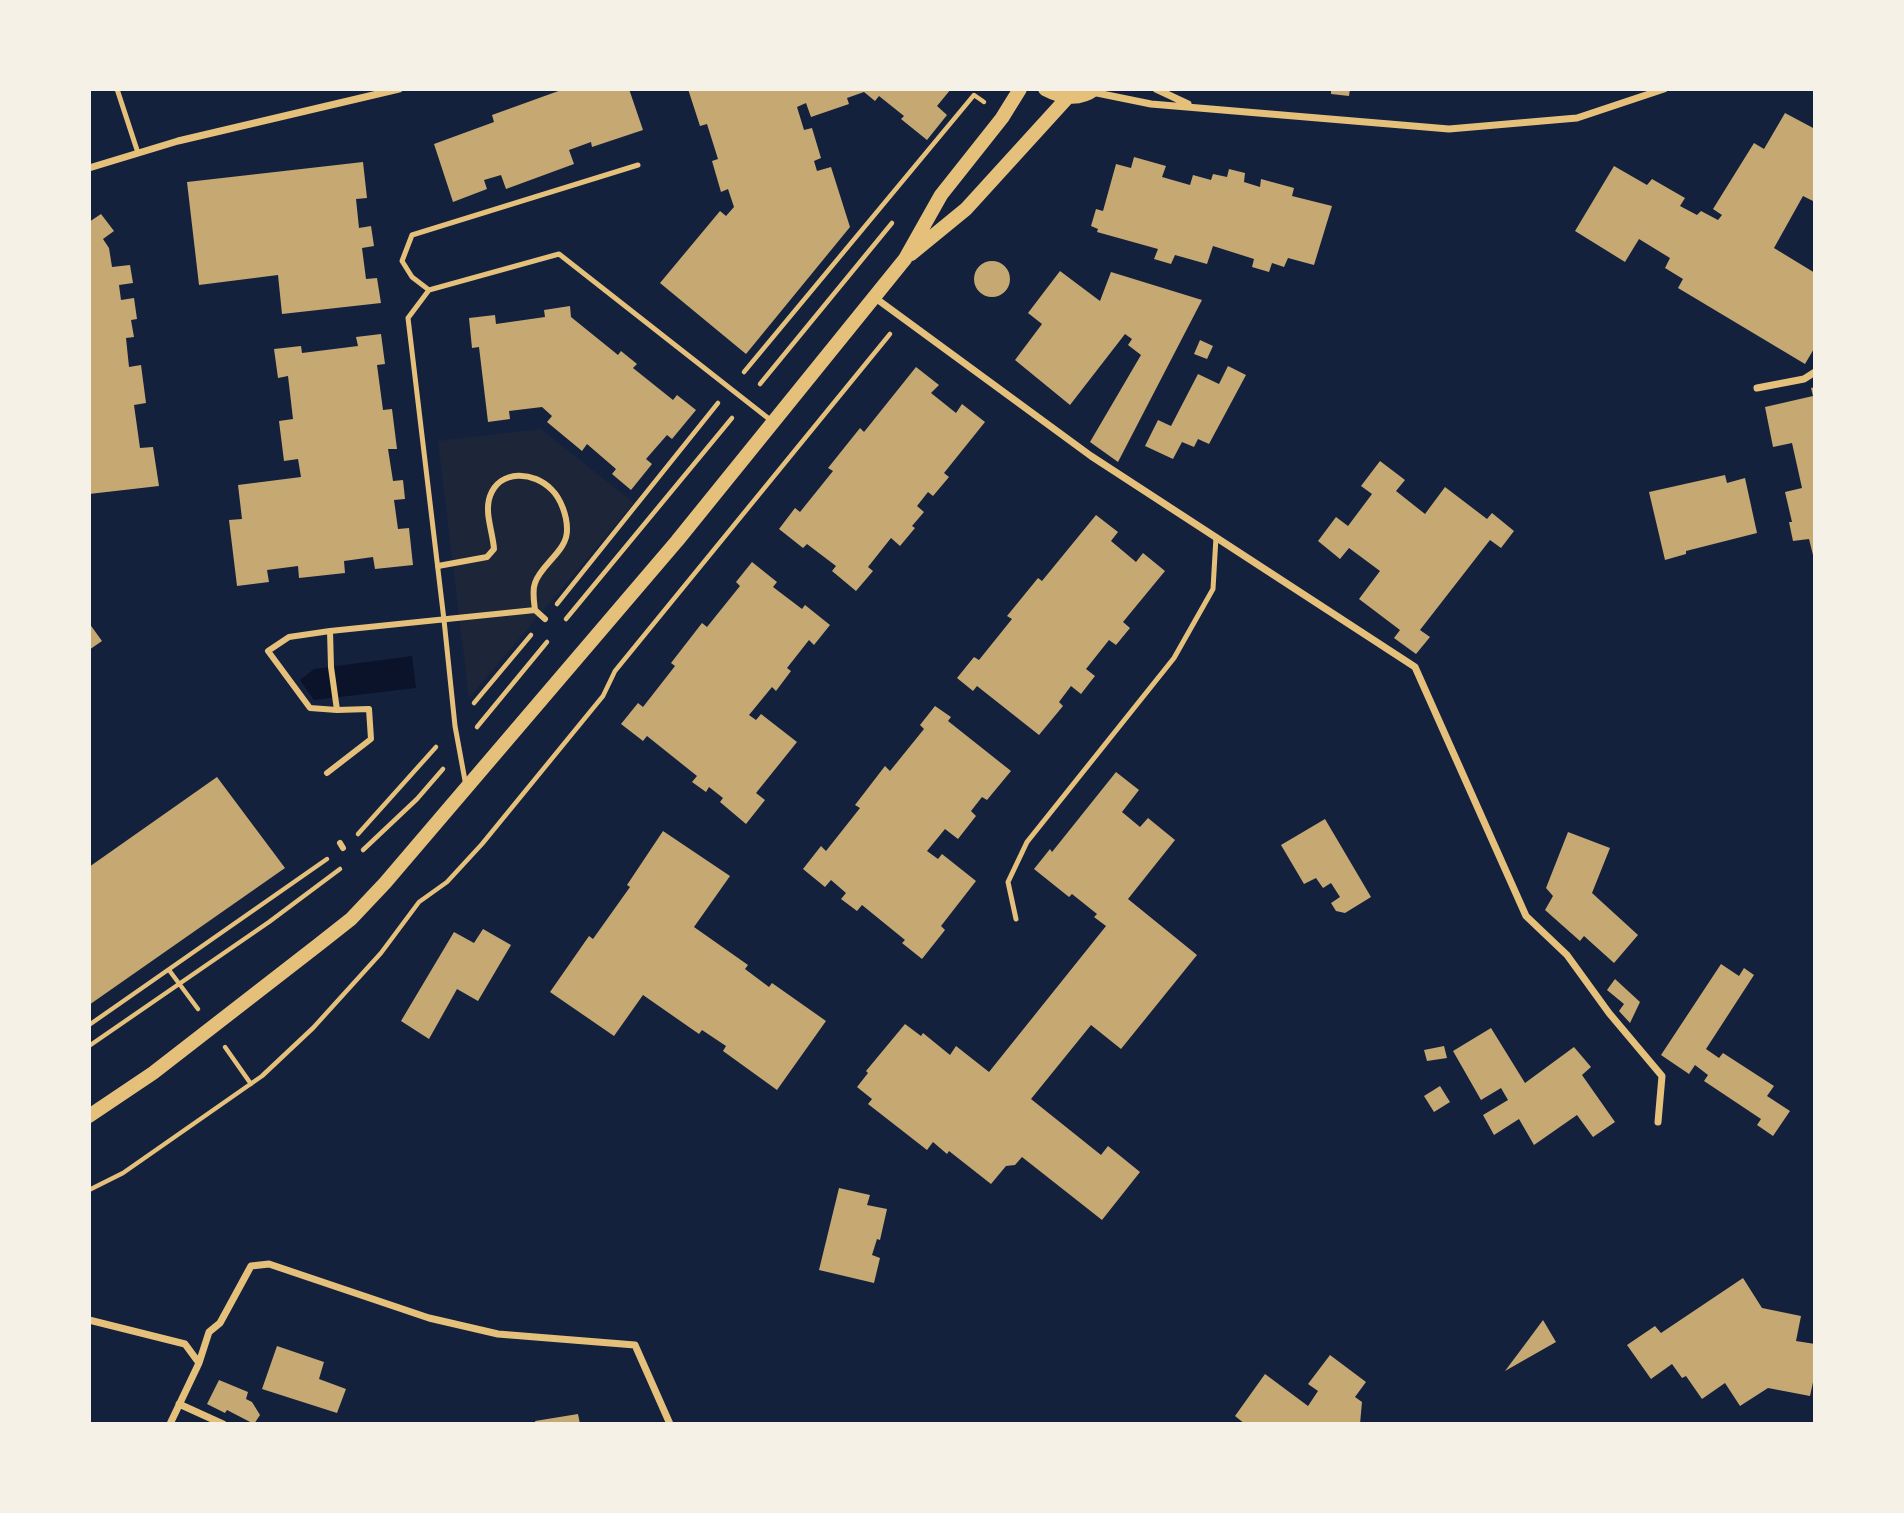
<!DOCTYPE html>
<style>
body{margin:0}
#map{position:relative;width:1904px;height:1513px;overflow:hidden;background:#14213d;font-family:"Noto Serif",serif}
canvas{display:block}
.frame{position:absolute;inset:0;border:91px solid #f6f1e7;pointer-events:none}
</style>
<div id="map">
<canvas width="1904" height="1513"></canvas>
<div class="frame"></div>
</div>
<script>
const context = document.querySelector('canvas').getContext('2d');
context.lineJoin = 'round';
function paint(path, color) {
  context.fillStyle = color;
  context.fill(path, 'evenodd');
}
function stroke(path, color, width, dash) {
  context.strokeStyle = color;
  context.lineWidth = width;
  context.lineCap = dash ? 'butt' : 'round';
  context.setLineDash(dash || []);
  context.stroke(path);
}
paint(new Path2D(`
 M541 429 634 503 469 698 438 441Z`), '#1d2539');
paint(new Path2D(`
 M412 656 416 688 314 700 300 680 314 669Z`), '#0b132b');
paint(new Path2D(`
 M564 89H629L643 130 592 147 591 142 569 150 574 164 506 189 501 175 484 180 487 189 453 202 434 144 494 122 492 115Z
 M688 89H951L937 106 947 115 927 140 901 119 904 116 879 96 875 101 864 92 847 98 849 104 811 117 806 103 797 107 804 130 812 128 821 158 814 161 817 171 831 167 850 227 746 354 660 283 720 211 726 216 734 207 728 189 721 192 712 161 718 159 707 124 700 126Z
 M1331 89H1350L1349 96 1331 94Z
 M1785 113 1815 129V202L1803 196 1774 248 1815 273V347L1805 364 1678 288 1683 279 1665 268 1670 258 1639 239 1625 262 1575 231 1614 166 1647 185 1652 179 1685 198 1680 206 1697 215 1701 211 1718 220 1722 215 1713 209 1754 143 1764 149Z
 M1134 157 1166 166 1162 177 1190 185 1193 175 1211 180 1213 174 1227 177 1229 169 1245 173 1244 182 1260 187 1261 179 1294 188 1292 196 1332 206 1314 265 1288 258 1284 267 1272 263 1269 272 1252 267 1254 259 1213 246 1207 264 1175 255 1171 264 1154 259 1158 249 1097 232 1098 229 1091 226 1096 209 1103 211 1116 164 1131 168Z
 M363 162 367 198 356 199 359 228 371 226 374 246 362 248 366 279 377 278 381 303 282 314 278 275 199 285 187 182Z
 M101 214 114 231 103 239 109 248 112 267 130 265 133 283 119 285 121 300 134 298 137 319 131 320 134 337 126 338 129 367 141 365 146 403 134 405 140 448 153 447 159 486 89 494V222Z
 M974 279a18 18 0 1 1 36 0a18 18 0 1 1-36 0Z
 M1060 271 1100 301 1111 272 1202 300 1118 462 1090 442 1141 355 1128 345 1132 339 1125 334 1070 405 1015 360 1042 324 1028 313Z
 M570 306 571 317 618 355 621 351 637 364 633 368 673 400 677 395 696 410 672 439 667 435 646 459 652 464 631 490 612 474 616 469 587 444 582 451 547 422 552 416 542 407 509 411 510 419 488 422 479 347 472 348 469 318 495 315 496 324 545 317 544 310Z
 M381 334 385 364 377 365 383 410 392 409 397 449H388L393 481 403 480 405 499 394 500 398 529 409 528 413 565 375 569 373 557 344 561 345 573 299 578 298 566 267 570 269 582 237 586 229 520 242 519 238 485 301 477 298 459 284 461 279 421 293 419 288 376 278 378 274 349 301 346 302 353 358 346 356 337Z
 M1200 340 1213 346 1207 359 1194 354Z
 M1228 366 1246 375 1209 444 1198 439 1194 447 1182 442 1173 459 1145 446 1158 420 1171 426 1198 374 1219 384Z
 M916 367 939 385 931 393 956 413 962 404 985 422 944 473 949 477 933 496 928 492 917 506 924 512 912 526 915 528 900 546 891 538 868 567 873 571 856 591 832 571 836 566 807 544 803 548 779 529 795 508 800 512 833 471 828 468 860 428 864 432Z
 M1815 387V559H1814L1809 539 1793 541 1789 522H1792L1785 492 1802 488 1792 443 1773 447 1765 407 1813 396 1811 388Z
 M1380 461 1405 480 1396 491 1425 514 1445 487 1487 519 1492 513 1514 531 1501 548 1490 540 1420 630 1430 637 1416 654 1394 638 1400 630 1359 599 1380 571 1349 548 1340 559 1318 541 1336 517 1348 526 1372 494 1361 486Z
 M1725 475 1727 483 1745 478 1757 533 1686 551V554L1665 560 1649 492Z
 M1096 515 1118 532 1111 541 1136 562 1143 553 1165 571 1123 622 1130 628 1116 645 1109 640 1086 669 1095 676 1081 694 1071 686 1059 702 1063 706 1039 735 977 686 973 691 957 678 974 657 979 660 1012 619 1007 616 1038 578 1042 581Z
 M752 562 777 582 773 587 802 609 805 605 830 625 814 645 809 640 787 668 791 671 776 691 772 687 749 715 756 720 761 714 797 742 756 793 765 800 746 824 720 802 723 798 709 787 706 792 692 782 697 776 647 736 643 741 621 724 638 703 643 707 675 666 671 663 702 623 707 627 740 586 736 582Z
 M89 623 102 641 89 650Z
 M935 706 951 717 948 721 1011 771 987 800 982 797 971 811 976 816 958 839 945 829 927 851 938 859 942 854 976 881 941 926 945 930 922 959 902 943 905 940 862 905 857 911 841 899 846 893 831 880 825 887 803 869 821 846 826 851 860 808 855 805 885 766 890 771 924 729 920 725Z
 M1116 772 1139 790 1122 812 1140 827 1148 818 1175 840 1128 899 1197 955 1121 1049 1091 1025 1031 1099 1101 1155 1108 1146 1140 1172 1102 1220 1022 1157 1015 1165 1006 1166 991 1184 949 1151 947 1154 933 1142 927 1150 868 1104 872 1099 857 1087 868 1073 866 1071 905 1024 921 1036 923 1033 950 1055 956 1046 989 1072 1106 926 1094 917 1097 914 1072 894 1069 897 1034 869 1050 849 1052 852Z
 M217 777 285 868 89 1005V867Z
 M1325 819 1371 897 1345 913 1336 911 1331 903 1340 897 1331 883 1323 888 1316 878 1304 884 1281 845Z
 M663 831 730 876 694 927 748 965 745 969 769 987 772 983 826 1021 777 1090 723 1051 726 1046 702 1030 699 1034 643 995 614 1036 550 992 589 936 593 939 630 887 627 885Z
 M1568 832 1610 848 1592 893 1638 935 1614 963 1584 936 1580 941 1545 910 1553 896 1546 888Z
 M483 929 511 945 478 1001 457 989 429 1039 401 1021 454 932 474 943Z
 M1721 964 1739 976 1744 968 1754 975 1706 1049 1719 1058 1723 1053 1774 1086 1767 1096 1790 1111 1773 1136 1757 1125 1761 1119 1704 1081 1708 1075 1695 1065 1689 1074 1661 1055Z
 M1615 979 1640 1002 1630 1023 1619 1011 1624 1004 1607 990Z
 M1491 1028 1525 1083 1574 1047 1591 1067 1582 1075 1615 1122 1593 1137 1577 1115 1534 1145 1519 1119 1494 1135 1483 1115 1508 1100 1501 1088 1481 1100 1453 1051Z
 M1444 1046 1447 1058 1427 1061 1424 1050Z
 M1440 1086 1450 1102 1434 1112 1424 1096Z
 M839 1188 870 1195 867 1205 887 1209 880 1240 877 1239 872 1255 880 1258 874 1283 819 1270Z
 M1743 1278 1762 1308 1801 1316 1796 1341 1815 1344V1373L1810 1396 1768 1388 1740 1406 1725 1383 1702 1399 1686 1376 1682 1378 1672 1364 1651 1379 1627 1345 1655 1326 1661 1333Z
 M1543 1320 1556 1342 1505 1371 1526 1343Z
 M277 1346 324 1362 319 1379 346 1389 337 1413 262 1389Z
 M1330 1355 1366 1382 1355 1397 1362 1402 1360 1424H1245L1235 1416 1265 1374 1308 1406 1318 1391 1308 1384Z
 M219 1380 248 1392 246 1399 252 1402 260 1415 254 1424 227 1410 225 1413 207 1404Z
 M578 1414 580 1424H536L535 1421Z`), '#c6a872');
stroke(new Path2D(`
 M744 372 974 95 984 102
 M760 384 892 223
 M557 604 718 403
 M566 619 732 418
 M474 703 531 635
 M477 727 547 642
 M358 834 436 747
 M363 850 417 799 443 769
 M169 970 198 1009
 M89 1025 327 859
 M89 1046 269 922 340 869
 M225 1047 251 1084
 M89 1190 123 1173 262 1076 313 1028 381 953 419 902 447 882 482 844 603 696 615 671 890 334`), '#e5c07b', 4.5);
stroke(new Path2D(`
 M117 89 138 153
 M429 290 412 277 402 261 412 235 638 165
 M466 786 455 726 444 620 408 318 429 290 559 254 773 422
 M1016 919 1008 882 1027 842 1174 658 1213 589 1216 537`), '#e5c07b', 5);
stroke(new Path2D(`
 M438 566 487 557 494 549C493 532 484 513 490 496 500 469 534 471 552 490 561 499 567 516 567 529 568 551 541 564 535 583 532 591 534 602 535 610
 M330 631 289 637 268 651 310 708 337 710
 M327 773 371 739 369 709 337 710 331 667 330 631 535 610 545 619
 M340 843 343 848`), '#e5c07b', 6);
stroke(new Path2D(`
 M1156 89 1188 104
 M1092 92 1151 104 1449 129 1577 118 1664 89
 M89 168 178 141 399 89
 M874 297 1091 456 1415 667 1526 916 1567 955 1609 1013 1662 1076 1658 1122
 M1757 388 1804 379 1815 372
 M89 1320 185 1344 199 1363 170 1424
 M199 1363 209 1332 220 1323 251 1266 269 1264 429 1318 498 1334 635 1345 670 1424
 M179 1404 223 1424`), '#e5c07b', 7);
stroke(new Path2D(`
 M1045 89C1062 98 1079 101 1095 89
 M911 254 966 209 1068 97
 M89 1116 153 1073 318 945 351 919 385 883 677 541 905 259 941 195 1002 118 1020 89`), '#e5c07b', 14);
</script>
